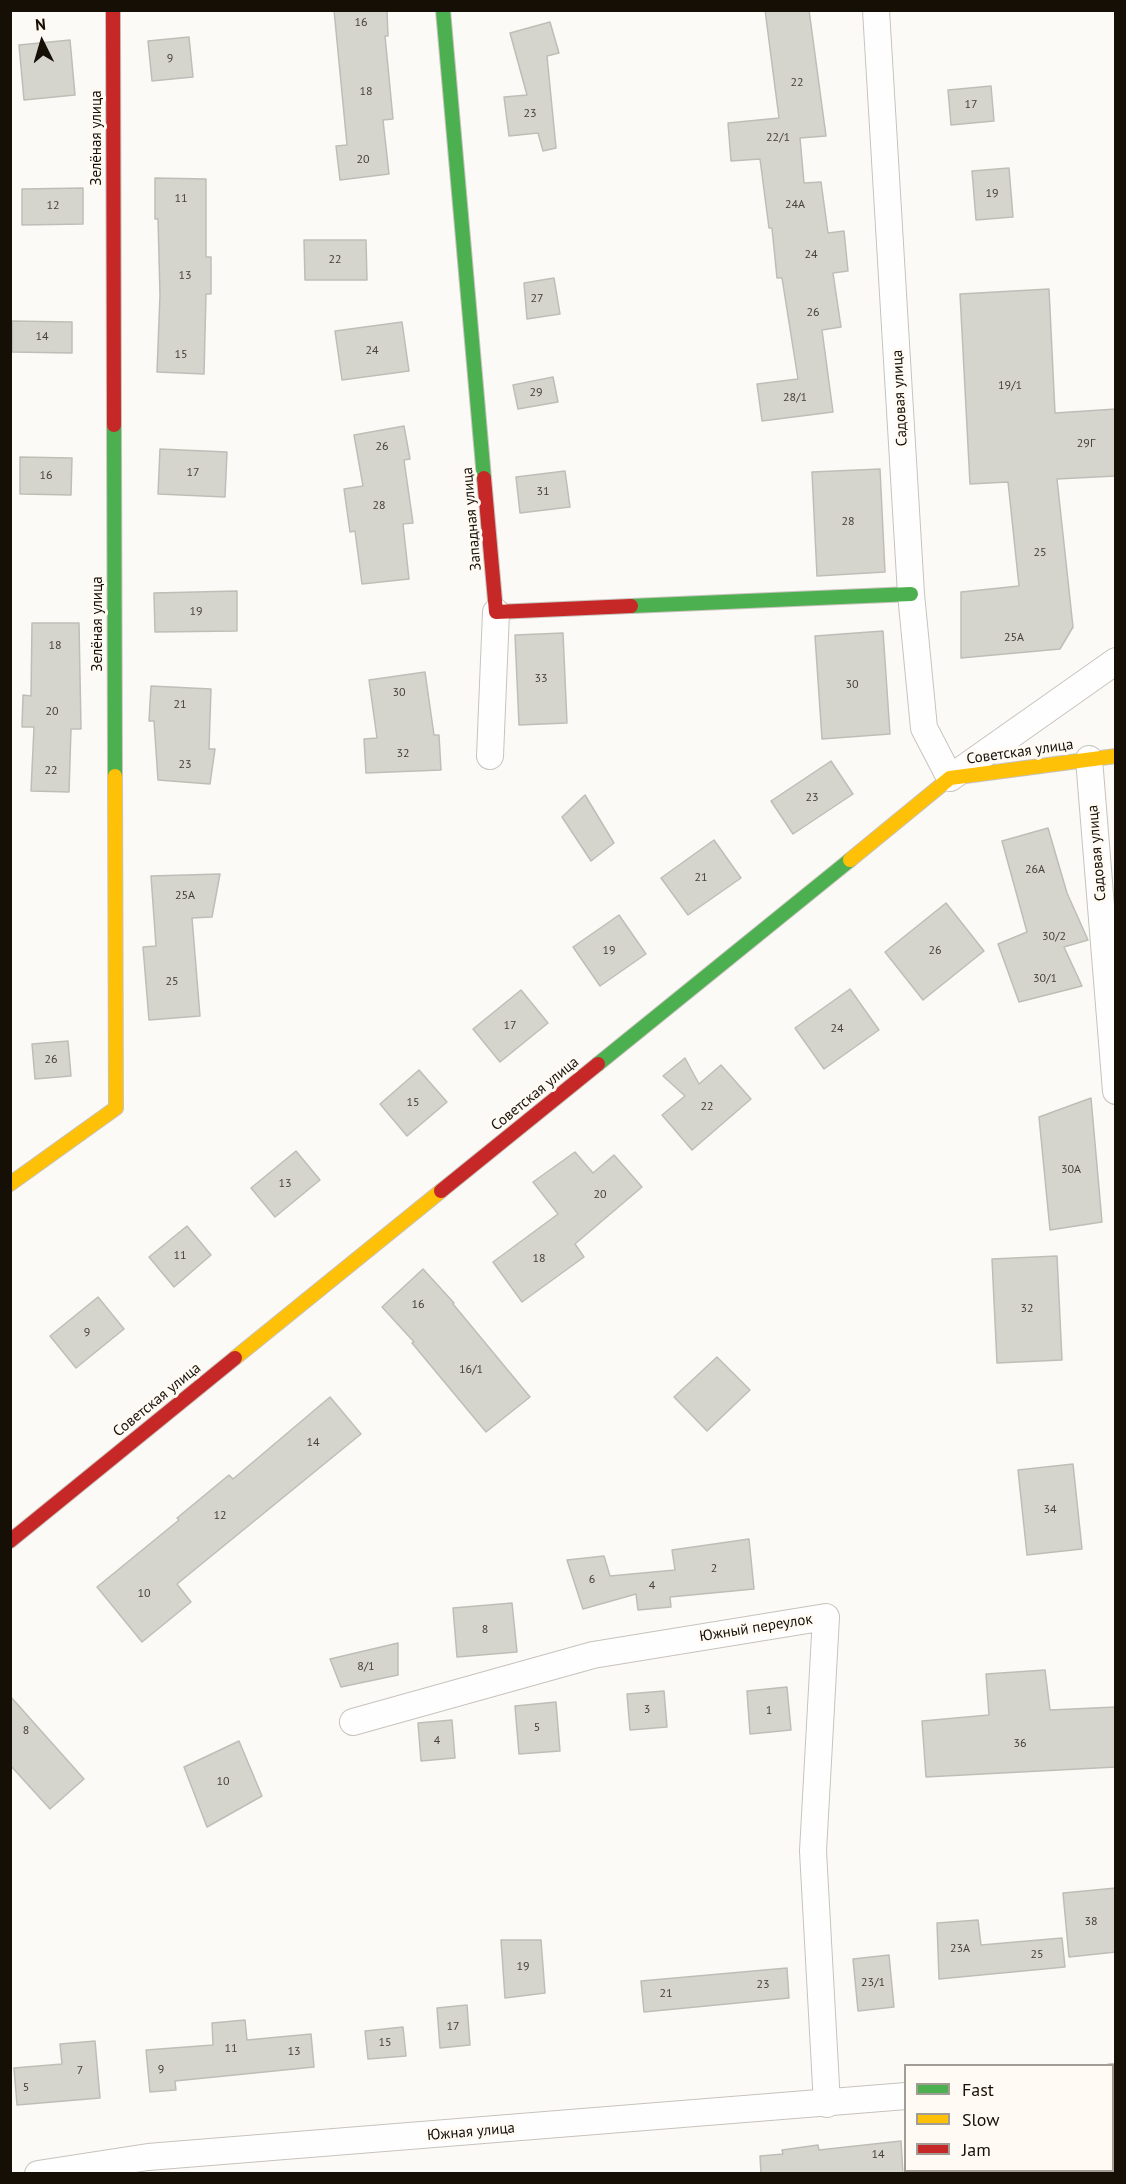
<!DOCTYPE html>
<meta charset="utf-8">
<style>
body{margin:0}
#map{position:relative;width:1126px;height:2184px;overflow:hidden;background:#fcfaf7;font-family:"PT Sans",sans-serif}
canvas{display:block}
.frame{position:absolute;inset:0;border:12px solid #160f05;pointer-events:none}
.legend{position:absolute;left:904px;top:2064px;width:210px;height:108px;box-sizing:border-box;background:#fffbf4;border:2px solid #a29d94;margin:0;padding:8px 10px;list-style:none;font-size:18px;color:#160f05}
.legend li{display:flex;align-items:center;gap:12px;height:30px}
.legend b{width:30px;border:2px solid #a29d94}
.north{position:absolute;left:12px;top:12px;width:60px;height:60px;-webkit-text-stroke:4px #fffbf4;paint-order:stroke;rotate:355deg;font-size:16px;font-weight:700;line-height:24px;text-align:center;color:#160f05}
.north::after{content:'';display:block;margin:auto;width:21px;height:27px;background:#160f05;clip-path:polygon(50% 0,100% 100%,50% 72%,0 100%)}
</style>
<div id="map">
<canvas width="1126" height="2184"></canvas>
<div class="frame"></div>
<ul class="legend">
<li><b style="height:8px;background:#4caf50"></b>Fast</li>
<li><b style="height:8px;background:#ffc107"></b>Slow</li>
<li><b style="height:8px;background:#c62828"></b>Jam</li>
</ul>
<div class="north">N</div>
</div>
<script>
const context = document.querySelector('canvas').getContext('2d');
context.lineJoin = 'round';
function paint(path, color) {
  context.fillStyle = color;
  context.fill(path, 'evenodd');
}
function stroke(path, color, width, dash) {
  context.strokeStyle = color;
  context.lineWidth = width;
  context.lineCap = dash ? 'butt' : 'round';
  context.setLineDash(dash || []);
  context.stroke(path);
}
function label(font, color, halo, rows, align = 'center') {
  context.font = font + ' "PT Sans",sans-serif';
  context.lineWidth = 6;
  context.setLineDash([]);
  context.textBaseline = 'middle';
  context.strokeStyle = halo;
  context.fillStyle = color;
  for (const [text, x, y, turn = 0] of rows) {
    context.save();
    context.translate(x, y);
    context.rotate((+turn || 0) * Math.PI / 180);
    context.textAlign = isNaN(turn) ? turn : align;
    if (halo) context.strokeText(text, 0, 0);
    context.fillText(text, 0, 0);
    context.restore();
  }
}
const building = new Path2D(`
 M334 10H387L388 36H385L393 119 383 120 389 174 340 180 336 146 347 145Z
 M765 10H809L826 136 800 138 804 183 821 182 828 233 844 231 848 271 833 273 841 327 822 330 833 412 762 421 757 384 798 379 782 278H777L772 228H769L760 159 731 161 728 123 779 118Z
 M550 22 559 53 547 56 556 148 543 151 538 133 509 136 504 97 527 95 510 33Z
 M189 37 193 77 152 81 148 41Z
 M70 40 75 95 24 100 19 45Z
 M991 86 994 121 951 125 948 90Z
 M1009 168 1013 217 976 220 972 171Z
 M155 178 206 179V257H211V294H206L204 374 157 372 160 295 158 219H155Z
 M83 188V224L22 225V189Z
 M304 240H366L367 280H305Z
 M554 278 560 314 527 319 524 283Z
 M1049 289 1055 413 1116 409V476L1057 479 1073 627 1060 649 961 658V592L1019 586 1008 482 970 484 960 294Z
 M12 321 72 322V353L12 352Z
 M402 322 409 371 342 380 335 331Z
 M553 377 558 402 518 409 513 385Z
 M404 426 410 459 404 460 413 523 403 524 409 579 362 584 355 531 350 532 344 489 363 486 354 435Z
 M160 449 227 452 225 497 158 494Z
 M20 457 72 458 71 495 20 494Z
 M880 469 885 572 817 576 812 472Z
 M565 471 570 507 520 513 516 477Z
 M237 591V631L155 632 154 593Z
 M32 623H79L81 729H71L69 792 31 791 34 727H22L23 695 31 696Z
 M883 631 890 734 822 739 815 636Z
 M563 633 567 723 519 725 515 635Z
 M425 672 434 735H439L441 770 366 773 364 739 377 738 369 680Z
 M151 686 211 689 209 749H215L210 784 158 780 154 721H149Z
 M831 761 853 794 793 834 771 801Z
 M585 795 614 843 591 861 562 817Z
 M1048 828 1067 893 1088 940 1064 947 1082 986 1019 1002 998 944 1027 932 1002 841Z
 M714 840 741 878 688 915 661 878Z
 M220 874 212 917 192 918 200 1016 149 1020 143 947 156 946 151 876Z
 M946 903 984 951 923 1000 885 952Z
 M619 915 646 954 600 986 573 947Z
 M850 989 879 1030 824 1069 795 1028Z
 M521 990 548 1023 500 1062 473 1029Z
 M68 1041 71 1076 35 1079 32 1044Z
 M685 1058 699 1084 721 1065 751 1099 692 1150 662 1115 685 1096 663 1076Z
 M419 1070 447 1102 407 1136 380 1104Z
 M1091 1098 1102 1222 1050 1230 1039 1117Z
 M296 1151 320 1180 275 1217 251 1188Z
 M575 1152 593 1173 614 1155 642 1187 575 1244 584 1257 522 1302 493 1262 558 1214 533 1182Z
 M187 1226 211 1255 174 1287 149 1257Z
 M1057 1256 1062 1360 997 1363 992 1259Z
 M423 1269 454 1303 453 1304 530 1397 486 1432 412 1343 414 1342 382 1307Z
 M98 1297 124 1329 76 1368 50 1336Z
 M717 1357 750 1390 707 1431 674 1397Z
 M330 1397 361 1434 177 1584 191 1602 142 1642 97 1587 179 1520 177 1518 229 1475 233 1479Z
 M1073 1464 1082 1549 1027 1555 1018 1470Z
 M749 1539 754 1589 670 1597 671 1607 638 1610 636 1594 583 1609 567 1560 604 1556 610 1576 675 1570 672 1550Z
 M512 1603 517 1652 457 1657 453 1608Z
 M398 1643V1675L341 1687 330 1659Z
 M1045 1670 1050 1710 1116 1707V1767L926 1777 922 1721 989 1715 986 1674Z
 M787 1687 791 1730 750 1734 747 1691Z
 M664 1691 667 1727 630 1730 627 1694Z
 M10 1696 84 1779 50 1809 10 1765Z
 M556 1702 560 1751 519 1754 515 1706Z
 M452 1720 455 1758 421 1761 418 1723Z
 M239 1741 262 1796 207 1827 184 1767Z
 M1116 1888V1952L1069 1957 1063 1893Z
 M978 1920 981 1945 1062 1938 1065 1967 939 1979 937 1923Z
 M501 1940H541L545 1993 505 1998Z
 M889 1955 894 2007 858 2011 853 1959Z
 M787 1968 789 1998 644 2012 641 1981Z
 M467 2005 470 2045 440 2048 437 2008Z
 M245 2020 247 2040 311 2034 314 2067 175 2081 176 2090 150 2092 146 2050 213 2045 212 2023Z
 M403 2027 406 2056 368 2059 365 2031Z
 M95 2041 100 2098 17 2105 14 2068 62 2064 60 2044Z
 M901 2141 903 2174H761L760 2156 783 2154 782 2150 818 2145 819 2150Z`);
paint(building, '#d6d5cd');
stroke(building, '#bfbeb6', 1.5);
const street = new Path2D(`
 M876 10 911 594 924 728 950 778 1116 661
 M490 756 496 612
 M1089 759 1116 1091
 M353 1722 593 1655 826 1617 813 1851 827 2104
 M1112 2077H1116
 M38 2174 148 2157 906 2096`);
const fast = new Path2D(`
 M443 10 484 478
 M114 425 115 776
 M631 606 911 594
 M598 1064 850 860`);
const slow = new Path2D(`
 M850 860 950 778 1116 756
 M10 1184 116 1108 115 776
 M235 1358 441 1191`);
const jam = new Path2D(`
 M113 10 114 425
 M484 478 496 612 631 606
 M441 1191 598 1064
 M10 1541 235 1358`);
stroke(street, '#c7c3bc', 28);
stroke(fast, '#c7c3bc', 16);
stroke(slow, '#c7c3bc', 16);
stroke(jam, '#c7c3bc', 16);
stroke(street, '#fffefe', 26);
stroke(fast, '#4caf50', 14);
stroke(slow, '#ffc107', 14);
stroke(jam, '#c62828', 14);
label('12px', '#464037', null, [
 ["16",361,23],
 ["9",170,59],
 ["22",797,83],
 ["18",366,92],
 ["17",971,105],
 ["23",530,114],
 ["22/1",778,138],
 ["20",363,160],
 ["19",992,194],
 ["11",181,199],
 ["24А",795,205],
 ["12",53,206],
 ["24",811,255],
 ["22",335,260],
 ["13",185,276],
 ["27",537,299],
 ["26",813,313],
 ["14",42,337],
 ["24",372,351],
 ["15",181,355],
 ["19/1",1010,386],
 ["29",536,393],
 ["28/1",795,398],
 ["29Г",1086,444],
 ["26",382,447],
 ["17",193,473],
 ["16",46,476],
 ["31",543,492],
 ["28",379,506],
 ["28",848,522],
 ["25",1040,553],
 ["19",196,612],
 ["25А",1014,638],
 ["18",55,646],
 ["33",541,679],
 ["30",852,685],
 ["30",399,693],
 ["21",180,705],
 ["20",52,712],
 ["32",403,754],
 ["23",185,765],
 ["22",51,771],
 ["23",812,798],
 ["26А",1035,870],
 ["21",701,878],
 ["25А",185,896],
 ["30/2",1054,937],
 ["19",609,951],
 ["26",935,951],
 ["30/1",1045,979],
 ["25",172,982],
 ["17",510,1026],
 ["24",837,1029],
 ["26",51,1060],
 ["15",413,1103],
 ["22",707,1107],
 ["30А",1071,1170],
 ["13",285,1184],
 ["20",600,1195],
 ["11",180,1256],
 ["18",539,1259],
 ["16",418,1305],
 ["32",1027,1309],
 ["9",87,1333],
 ["16/1",471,1370],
 ["14",313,1443],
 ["34",1050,1510],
 ["12",220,1516],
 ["2",714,1569],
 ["6",592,1580],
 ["4",652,1586],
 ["10",144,1594],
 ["8",485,1630],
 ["8/1",366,1667],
 ["3",647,1710],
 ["1",769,1711],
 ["5",537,1728],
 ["8",26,1731],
 ["4",437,1741],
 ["36",1020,1744],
 ["10",223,1782],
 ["38",1091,1922],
 ["23А",960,1949],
 ["25",1037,1955],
 ["19",523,1967],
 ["23/1",873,1983],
 ["23",763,1985],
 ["21",666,1994],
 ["17",453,2027],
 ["15",385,2043],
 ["11",231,2049],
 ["13",294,2052],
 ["9",161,2070],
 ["7",80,2071],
 ["5",26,2088],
 ["14",878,2155]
]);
label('15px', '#160f05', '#fffbf4', [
 ["Зелёная улица",97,138,-90],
 ["Садовая улица",900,398,-93],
 ["Западная улица",472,519,-95],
 ["Зелёная улица",98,624,-90],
 ["Советская улица",1020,752,-8],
 ["Садовая улица",1097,853,-95],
 ["Советская улица",535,1094,-39],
 ["Советская улица",157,1400,-39],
 ["Южный переулок",756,1628,-9],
 ["Южная улица",471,2132,-5]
]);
</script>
